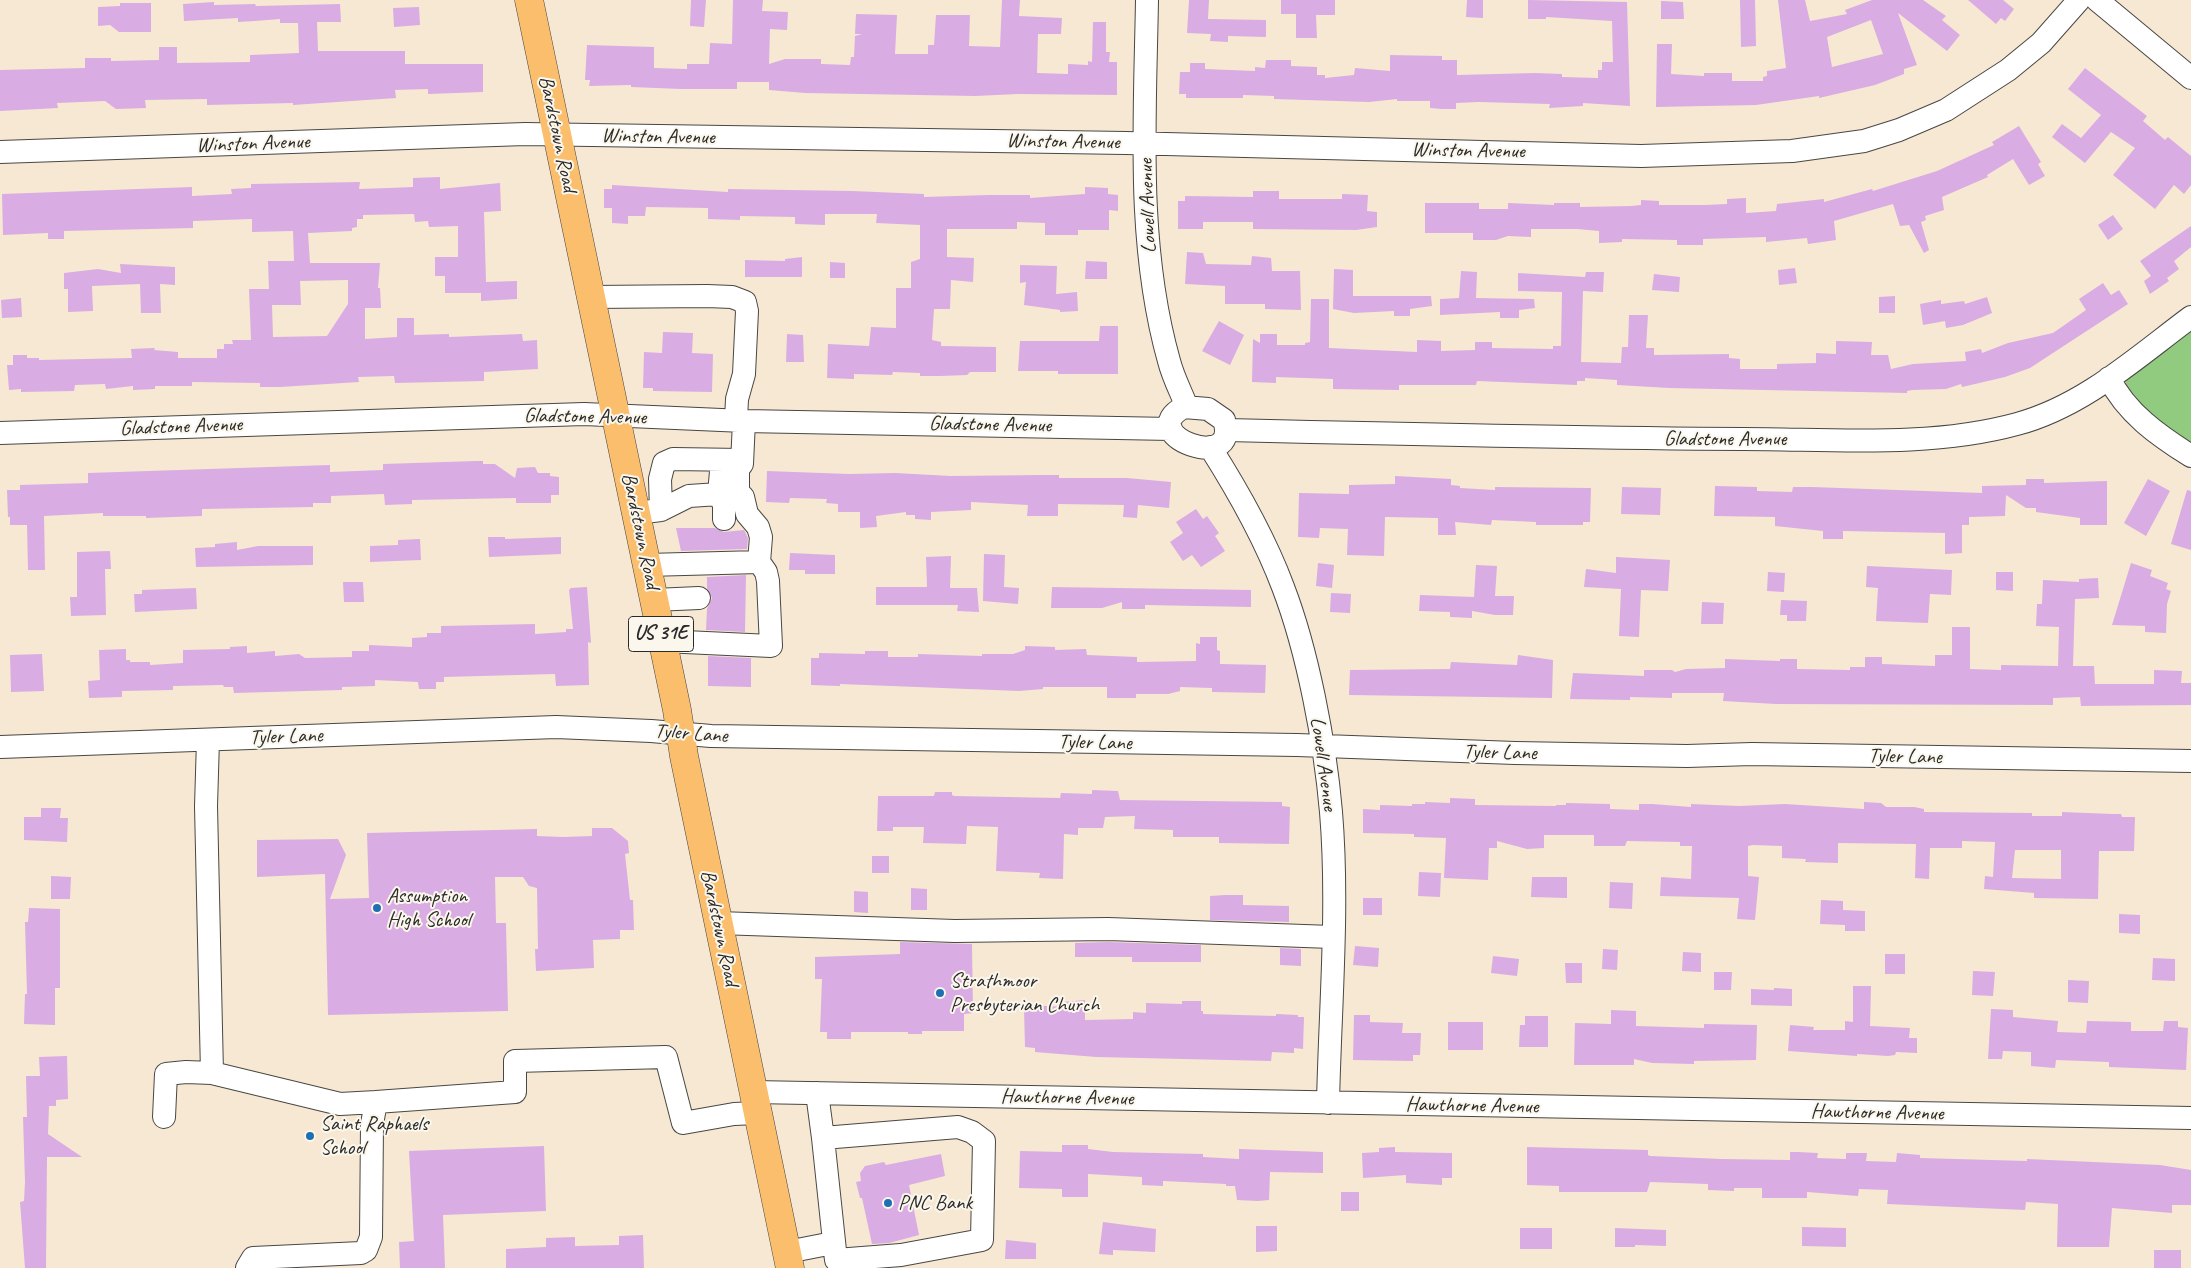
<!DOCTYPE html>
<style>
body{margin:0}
canvas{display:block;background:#f6e8d2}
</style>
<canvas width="2191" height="1268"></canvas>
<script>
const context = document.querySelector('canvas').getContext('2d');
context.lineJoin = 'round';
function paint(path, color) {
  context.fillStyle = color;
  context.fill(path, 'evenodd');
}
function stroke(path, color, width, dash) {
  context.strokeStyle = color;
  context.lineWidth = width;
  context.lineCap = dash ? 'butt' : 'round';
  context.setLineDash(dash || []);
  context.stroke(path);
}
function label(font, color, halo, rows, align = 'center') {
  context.font = font + ' Caveat,sans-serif';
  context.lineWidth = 4;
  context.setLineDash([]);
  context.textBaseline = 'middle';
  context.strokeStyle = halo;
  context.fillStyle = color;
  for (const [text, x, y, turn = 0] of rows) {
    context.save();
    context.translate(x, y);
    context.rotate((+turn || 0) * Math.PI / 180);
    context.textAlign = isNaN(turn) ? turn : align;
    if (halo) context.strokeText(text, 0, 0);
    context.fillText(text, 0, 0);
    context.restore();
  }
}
paint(new Path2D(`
 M2191 329V449C2172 435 2125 403 2125 378Z`), '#91cb7f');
paint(new Path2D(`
 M691 0H706L704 27 690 26Z
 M733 0H763L762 11 788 12 787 30 770 29 769 64 785 59H821V64L850 65 851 57H854L855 36 862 34H855L856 14 897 15 895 54H928V45H934L936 15H970L969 46 1000 47 1002 0H1020L1019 16 1062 18 1061 34H1038L1037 73 1068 74V64L1088 65V61L1092 62 1093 22H1106V52H1110L1109 62H1117V95L1018 94 975 96 805 93 769 90V82H737V89H681L631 87V85L589 86 590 80H585L587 45 654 47V68L687 69V64H709L710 43 732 44Z
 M1189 0H1209L1208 19 1266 20V37L1228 36V42L1210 41 1211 34 1187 33Z
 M1281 0H1335V15H1316L1317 38H1296V14H1281Z
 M1467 0H1483V18L1466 17Z
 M1528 0 1627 2 1630 106 1583 103V106L1549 108 1550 104 1479 102 1456 103V109H1442L1430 108V101H1397V99L1369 102 1274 99V96L1243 95V98H1186V94H1179L1180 72H1190V63H1205V69L1255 71V67L1265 68 1266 60H1291V66L1317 67V75H1325V78L1354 75 1355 68 1390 71V55L1442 56V60H1457V75L1535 73 1562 74V77L1598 78V70H1602V62H1613L1612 21 1546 17V19H1528Z
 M1740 0H1755L1756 46 1741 47Z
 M1778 0H1805L1810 21 1847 14 1845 10 1872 0H1923L1946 16 1942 20 1960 35 1947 51 1898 13 1917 65 1904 69V74L1875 85 1819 98V96L1756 105 1656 107 1657 44H1672L1671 74 1704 76V73H1732V81H1763V77L1767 76V71L1786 68ZM1871 20 1883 54 1832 67 1827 37Z
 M1968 0H2003L2014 9 2005 21 2001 18 1996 24Z
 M1661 1 1683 2 1684 19H1661Z
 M214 2V5L255 4 256 6 340 4 341 22H317L318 51H405V64H483V92L428 94V89L395 90 396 98 293 105V103L207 105V99L145 100 146 108 116 109 105 101 57 103 58 108 0 111V70L85 68V58H111V61L159 60V47H177V63L250 62V55L299 53 298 23H280V19L255 21 238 22V18L184 21 183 4Z
 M120 3H151V32H119L110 25 98 26V7L120 6Z
 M419 7 420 25 394 27 393 8Z
 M2085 68 2147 116 2143 121 2165 140 2168 137 2191 156V185L2184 194 2174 185 2155 209 2113 175 2135 148 2111 132 2085 163 2052 137 2062 124 2081 138 2101 115 2068 89Z
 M2019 126 2041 162 2038 164 2045 176 2029 185 2013 159 1987 175 1988 177 1942 197 1944 210 1925 216 1926 220 1921 222 1929 250 1924 253 1909 225 1900 226 1893 204 1834 221 1836 240 1808 244 1807 238 1766 242V237L1703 239V245H1677V240L1622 239V242L1599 243V231L1577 229H1531V237L1508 236 1496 240H1473V233H1425V203H1479V209H1508V203L1554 205V203H1580V207L1631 206 1641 205V200L1659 201V205H1705L1727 204V199L1746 198V213L1776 211 1777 204 1824 199V202L1872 189 1873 191 1937 171 1994 145 1992 142Z
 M440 177V189L500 183 501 211 484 212 486 282 517 281V299L481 301V293H445V276H435V257H458V226L429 227 428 221 415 222 414 214 363 215V219H357V227L352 228V231L308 233 310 263H380L378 288H380L381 308H365V339L397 337V318H414V335L449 334V337L522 334 523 341 537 340 538 369 484 372V381L395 383 394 376 358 377 359 382 280 387H260V383L192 382V386H155V389L133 390V386L106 389 105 384 75 385 74 391 21 392V389L9 390 7 365H13V355H27V358H39V360L132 358 131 349 155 348 154 350 178 352V358H217V349H224V344H233L232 340H251L249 289H269L268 261H294L293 231 252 232V219L193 221V228L64 231V239H48V233L3 235 2 194 192 187V196L232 194 231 189 251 188V184L360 182 359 189 388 188 413 187V178ZM348 280V304L327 336 273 337 272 305H301L300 281Z
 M612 185 728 192V189L852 191 924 194V197L988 195H1030V198L1085 194V187L1108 188V194L1118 195V211L1109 210V230H1078V235H1045V223L1017 222V229H947V257L974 258 973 282 951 280 950 309H934L932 340 941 342V346L996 347V372H970L967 375 940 376H920V373L893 372 892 375 854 374V379L827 378 828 344 869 346 871 327 896 328V288H911V262L920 259V225L876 223 877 214H825V225L795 224V217L740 216V220L708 219V208L646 207 645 216H628V224L612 223V208H604V189H612Z
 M1253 191H1279V199H1342V194L1368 195 1367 211 1377 212V227L1356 230 1253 229V222H1203V229H1178V201H1185V196L1253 197Z
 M2113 215 2123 229 2108 240 2098 225Z
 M2191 226V247L2174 261 2179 269 2167 278 2169 281 2150 294 2144 281 2151 276 2140 261Z
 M1187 252 1203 253 1206 264 1251 265 1252 256 1271 258 1272 271H1300L1301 310 1265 309V304H1225V286L1185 284Z
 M802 257V277H745V260L785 261V259Z
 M1086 261 1107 262V279H1085Z
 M830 262 845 263V278H830Z
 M120 264 175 267V285L160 284 161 313H141L140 284 92 286 93 311 68 312V289H64V273L98 269 121 273Z
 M1020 265 1057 266 1056 294 1077 292 1078 311 1060 312V310L1024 305 1026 282 1020 283Z
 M1795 268 1797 283 1779 285 1778 270Z
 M1334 269 1353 270V296H1431L1432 306 1410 309V316H1394V311L1354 313 1333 309Z
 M1461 271 1477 272 1476 298 1534 299 1535 308 1519 310V318H1500V312L1440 315V299L1459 298Z
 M1586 272H1604L1603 292 1583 291 1581 362 1621 363 1622 347H1628L1629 315H1648L1646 348H1654V355L1729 354V358L1740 359V369H1777V364L1816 363V353L1836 354V341L1872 342 1871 355H1888L1891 369 1913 364 1966 361 1965 352 1981 349 1982 353 2008 343 2053 333 2086 310 2079 299 2103 283 2111 295 2119 290 2128 304 2030 368 2005 377 1962 387 1961 384 1946 389 1912 390 1907 391V393L1669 388 1617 385V380L1585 378V381H1577V385L1477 381 1476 385H1399V390L1333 389V379L1276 377V383L1252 382 1253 339 1260 343V334H1277V345H1305V343L1310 342 1311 299H1329V348L1417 352V340L1441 341V351L1475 350V342H1492V348L1553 349V346H1561L1562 292 1518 291V273L1585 277Z
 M1654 274 1680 277 1679 292 1652 290Z
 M1895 296V313H1879V297Z
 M1987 297 1992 313 1963 325 1946 328 1945 321 1923 325 1920 304 1941 300V304L1964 301 1965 304Z
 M21 298 22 317 2 318 1 300Z
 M1219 321 1244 335 1230 365 1202 351Z
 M1100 326H1118V374H1058V371H1018L1020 341H1099Z
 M663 332 693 333 692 353 713 354 712 392 653 391V388H643L644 352 662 353Z
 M787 334 803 335 804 362H786Z
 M476 461H483V464H495L515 478 517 468 535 467 538 473H550V476L559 477V495H551V503H516V498L412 500V504L385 505 384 494 331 496V503H313V507L202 509V516L146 518V516H103V513L44 516 45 570H28L27 525H10V517H8L7 490H20V485L88 483V473L330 465V472L383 470V464Z
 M767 471 849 474 895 473 951 476 1042 475H1059V478H1127L1171 482 1169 508 1138 505 1137 518 1123 517 1124 505 1058 504V516H1027L1028 505 971 502V510L931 512V520L915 519V515H906V512L876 516 877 527 860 528V512H838V504L826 503 827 499 790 498 789 503 766 502Z
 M1395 476 1451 479V485L1460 486V488L1495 490V487L1591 488 1590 522H1583V525H1536V522L1492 520 1491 525 1455 522 1456 535H1438V518L1385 517 1384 556 1347 555 1348 529 1320 528 1319 538 1298 537 1299 493 1349 494V485L1395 484Z
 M2026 479H2044V483L2107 481V525H2080V518L2036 512V508H2026L2006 495 2005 516 1969 517V525H1962V553L1945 554V533L1843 531V539H1823V531L1775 526V517L1714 516 1715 486 1757 487V491L1792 492 1793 487H1812L1982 493V486L2026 485Z
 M2148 479 2170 491 2146 536 2124 523Z
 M1622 487 1661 488 1660 515 1621 514Z
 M2187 490 2191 491V550L2171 544Z
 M1196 509 1203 519 1207 516 1219 533 1215 536 1225 551 1201 567 1192 555 1183 561 1170 542 1183 533 1176 522Z
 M676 528H715L724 532 744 530 748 538 747 549 681 551Z
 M488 537H505V539L561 537V554L489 557Z
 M420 539 421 560 370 562V546L398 545V540Z
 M237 542V550L258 546H313V565L196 567 195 548 215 547V544Z
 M110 551 111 569H105L106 615 71 616 70 597H77V552Z
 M790 553 835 555V574H805V570H789Z
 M984 554 1005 555 1004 587 1019 588 1018 604 983 601Z
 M951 556 950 588H977L979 612 957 611 958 605H876V587H927L926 557Z
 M1616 557 1670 560 1668 591 1641 590 1639 637 1619 636 1621 589 1584 587 1586 569 1616 573Z
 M1318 563 1334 565 1332 588 1316 586Z
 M2131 563 2152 570 2150 576 2168 583 2166 589 2171 591 2167 604 2166 633 2145 632V626L2112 625Z
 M1476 565 1497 566 1495 596H1514L1513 615H1495L1472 611V618L1450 617V612L1419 611 1420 595 1474 597Z
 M1867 566 1952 570 1951 595 1930 594 1928 623 1876 621 1878 588 1866 587Z
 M1768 572 1785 573 1784 592 1767 591Z
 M1996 572H2013V591L1996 590Z
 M746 575 745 632 706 630 707 609 712 598 707 588V577Z
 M2098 578 2099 598 2075 599 2073 666H2094L2095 684H2154V670L2182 671 2181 683H2191V705L2081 706 2080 697 2053 698V705L1776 704 1723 701 1724 693H1672V698L1630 697V700L1570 699 1573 673 1644 676V670H1672L1675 672 1686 669 1725 668V659L1780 661V659H1797V669L1850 670V667H1865V657H1882V664L1935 666V655H1952V627H1970V669L2001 670V665L2058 666 2059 627 2036 626 2037 604H2042L2043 580 2079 582V579Z
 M343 582H363L364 602H344Z
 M587 587 591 643 588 642 589 685 556 686 555 674 444 677V682H436V689H419L418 682 375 680V686L342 687V690L234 693 233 687H224L223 685 173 686V690L122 691V697L89 698 88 681 100 680 99 650 126 649V660H130V662H150V665L183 663V650L230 649V647L247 646V653L275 651V656L299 654 305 658 352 657V651H369V645L412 647V638L427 637V633H441V626L535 624V634L566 632V629H573L569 590 571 588Z
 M1052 587 1251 590V607L1145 605V609H1122V602L1102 608H1051Z
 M196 588 197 609 135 612 134 594H142V590Z
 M1331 593 1351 594 1350 613 1330 612Z
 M1781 600 1807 601 1806 621H1787V615H1780Z
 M1702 602 1724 603 1723 624H1701Z
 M1200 637H1217V650L1220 651V664L1266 665 1265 693 1212 692V688L1180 687V691L1168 694H1136V698H1107V687H1043V689L1019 691 840 684V686L811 685V658H819V653L865 654V651H888V657H918V654L982 656V654H1013L1025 650V646L1055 647V650L1086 649 1087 655 1137 657V662L1196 661V643L1200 644Z
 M42 654 44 691 11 692 10 655Z
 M1518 655 1553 660 1552 698 1349 695 1350 670 1450 669 1451 662 1517 665Z
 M708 656 751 658V687L708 686Z
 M1092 790 1118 791 1120 800 1282 802V806L1290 807 1289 844 1219 843V837H1173V830L1134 829 1135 816 1105 817 1103 828H1078V835L1064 834 1063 879 1039 878 1040 873 996 871 998 827 967 826 966 844 923 843 924 827H893V831H877L878 796H934L935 792H952V795L954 796 1060 798 1061 793 1092 794Z
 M1450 798 1475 799V805L1556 806V805H1566V803L1610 804V809L1639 810V804H1652L1691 807V804L1739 806 1785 804 1864 809V802L1881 803 1886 807H1914L1924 809V812L2032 813V816H2062V812L2113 814H2121L2122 817H2135L2134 851H2099L2098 899 2034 898V893L1984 889 1985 876 1993 877 1995 842 1962 841V848H1930L1929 879 1915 878 1916 844 1838 843V863L1805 862 1806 859 1782 858V846L1753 845 1748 846V876L1759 877 1755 920 1737 919 1739 898 1660 896 1661 877 1691 879 1692 846H1680V842L1627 841 1625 846H1594V835H1544V848L1527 849 1497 841V848H1489L1488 880 1444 878 1446 838 1414 837V834L1363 833V809L1380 810V805L1412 806V804H1425V802L1450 803ZM2015 850H2061V879L2012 878Z
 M41 808H61L60 818H68L67 842 24 840V817H41Z
 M592 828H612L628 841 629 853 625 854 630 900H633L634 930H620V939L593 940 594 968 536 971 535 949H538L537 888 529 886 523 877H495L496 923H506L508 1011 328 1015 325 874 257 877V840L338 839 346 855 330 899 369 898 367 833 537 829V836L563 837 592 836Z
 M872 856H889V873H872Z
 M1419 872 1441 873 1440 897 1418 896Z
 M51 876 71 877 70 899H51Z
 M1532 877H1567V898L1531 897Z
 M1610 882 1633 883 1632 909 1609 908Z
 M911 888 927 889V910H911Z
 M854 891 868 892V913L854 912Z
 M1225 895H1243V905L1289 906V922L1210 920V896Z
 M1363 898H1382V915H1363Z
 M1821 900 1843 901V910L1865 911V931H1845V925L1820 924Z
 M29 908 60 909V988H55V1025L24 1024 25 994H27L25 922H28Z
 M2119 914 2140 915V934L2119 933Z
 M900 942 972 944 973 1013 964 1014V1031H922V1034H908V1032H851V1039H827V1032H820L822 979H815V957L900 954Z
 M1108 942 1201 945V962H1132V957H1075V943Z
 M1355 946 1379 948 1378 967 1353 965Z
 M1280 948 1301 949V966L1280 965Z
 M1603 949 1618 950 1617 970 1602 969Z
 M1683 952 1701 953V972L1682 971Z
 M1885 954H1905V974H1885Z
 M1493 956 1519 959 1517 976 1491 973Z
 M2153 958 2175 959V981L2152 980Z
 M1565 963H1582V983H1566Z
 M1973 971 1995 972 1993 996 1972 995Z
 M1714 972H1732L1731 990H1714Z
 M2068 980 2089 981 2088 1003 2068 1002Z
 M1853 986H1871L1870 1026 1910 1028 1909 1038H1917V1053L1896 1052 1895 1055 1888 1056 1857 1054V1056L1788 1051 1790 1025 1814 1027 1813 1030H1845V1021L1853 1022Z
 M1774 988 1792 989V1006L1751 1005V989L1774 990Z
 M1085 1000V1020L1133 1019V1012L1146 1013V1003L1182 1004V1001H1201V1011H1203V1014L1276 1016V1014L1298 1015V1017H1304L1303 1049 1294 1048V1053L1272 1052 1271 1061 1096 1057 1035 1052V1048L1025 1047 1024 1009H1030L1031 1005 1063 1007V1002Z
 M1991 1009 2013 1010V1017L2058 1021 2057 1032 2086 1033 2087 1021 2131 1022V1031H2163L2164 1021H2178V1027L2188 1028 2186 1070 2109 1067V1062L2056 1060 2055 1068 2031 1066V1052L2003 1051 2002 1059H1988Z
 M1611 1010 1636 1011V1026L1704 1028V1024L1757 1025 1756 1060 1694 1061V1064L1652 1063 1634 1059V1065H1574L1575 1023 1611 1024Z
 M1354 1015H1370V1022L1403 1023 1402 1033H1421L1420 1055H1413V1061L1353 1060Z
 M1525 1016H1548V1047H1519L1520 1025H1525Z
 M1448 1022H1483V1050H1448Z
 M67 1056 68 1099 56 1100V1106H49L48 1134 82 1157H47L46 1268H25L20 1202 24 1201 25 1182 23 1117H27L26 1076H40L39 1057Z
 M1062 1145H1088V1149L1113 1152 1203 1154V1157L1239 1159V1149L1323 1152V1173L1270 1172 1269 1200 1258 1201 1237 1200 1235 1186H1226V1184L1163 1181V1186L1142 1185V1177L1088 1174V1197H1062V1189L1019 1188 1020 1151 1062 1152Z
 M544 1146 546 1211 443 1215 445 1268H400L399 1242 414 1241 409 1151Z
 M1395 1147V1152L1452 1153V1178H1442V1185L1406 1183V1175L1363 1178 1362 1153 1379 1152V1148Z
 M1527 1147 1648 1150V1155L1650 1156 1722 1159 1790 1160V1152H1798L1818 1153 1817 1158 1846 1159V1153H1867L1866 1161 1896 1162 1897 1153 1920 1155V1158L2027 1161V1159L2160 1165 2191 1170V1205H2172V1213L2112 1208 2109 1247H2057L2058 1204 2026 1202 2025 1210 1887 1204 1888 1190 1859 1189 1858 1196 1807 1192V1198H1762V1188H1734V1191L1708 1190V1184L1650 1182 1647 1192H1559V1186L1527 1185Z
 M941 1154 945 1176 909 1185 919 1235 889 1243 872 1244 862 1198H860L856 1182 861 1181 860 1173 865 1166 884 1162 886 1165Z
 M1341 1192H1359V1211H1341Z
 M1103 1222 1156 1229 1155 1252 1113 1250V1255L1099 1254Z
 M1256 1226H1277V1251L1256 1252Z
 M1802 1227 1846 1228V1247L1802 1246Z
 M1520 1228H1552V1249H1520Z
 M1615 1228 1666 1230V1246L1635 1245V1247H1615Z
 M643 1235 644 1268H506V1249L546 1247V1238L575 1237V1246L619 1245V1236Z
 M1006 1240 1036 1243V1259H1005Z
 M2154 1250H2181V1268H2154Z`), '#d9ade3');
const minor = new Path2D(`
 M1147 0C1145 120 1136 244 1169 361 1173 377 1181 392 1187 407
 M2097 0 2191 78
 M0 152 525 134 1126 143 1641 156 1792 151 1864 141 1899 130 1946 110 2008 70 2041 43 2079 0
 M591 297 707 296 732 297 745 302 747 311 744 374 737 399 736 420
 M2109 378C2126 413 2159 436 2191 456
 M1184 407 1208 409 1224 420C1242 475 1131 435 1184 407Z
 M1227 430C1399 434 1571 438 1743 439 1833 439 1929 448 2017 424 2084 406 2137 357 2191 317
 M0 433 584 414 744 421 1171 429
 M1210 447C1238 491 1265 539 1283 587 1308 652 1325 743 1331 812 1339 907 1330 1008 1328 1103
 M719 494 724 505V519
 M661 510 689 496 719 494 722 460
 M636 513 661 510 660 479 664 463 673 459 742 460
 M647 565 759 562
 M654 600 699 598
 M663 641 771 646 768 581 766 572 759 562 761 537 758 527 747 514 743 497 738 492V469L742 464 744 421
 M208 740 206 806 212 1073 340 1104 376 1102 372 1124 371 1237 366 1250 361 1253 253 1258 247 1268
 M0 747 556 727 651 731 711 736 1297 745 1515 753 1687 756 1752 754 2191 761
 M718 923 955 931 1108 929 1332 937
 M753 1092 2191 1118
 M817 1093 823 1138 958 1127 972 1132 984 1141 982 1240 901 1255 836 1260 823 1138
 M376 1102 515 1092V1061L666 1057 683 1123 734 1114 757 1113
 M164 1117 166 1074 186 1072 212 1073
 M787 1252 833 1243`);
const major = new Path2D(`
 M529 0 677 710 684 756 790 1268`);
stroke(minor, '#494744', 24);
stroke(major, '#494744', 29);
stroke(minor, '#fff', 22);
stroke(major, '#fabe6d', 28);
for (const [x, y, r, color] of [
 [377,908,5,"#1f6fb2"],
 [940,993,5,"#1f6fb2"],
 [310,1136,5,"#1f6fb2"],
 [888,1203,5,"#1f6fb2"]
]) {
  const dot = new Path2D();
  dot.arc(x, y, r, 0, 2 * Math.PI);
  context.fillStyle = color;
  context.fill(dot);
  stroke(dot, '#fbf7ec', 2);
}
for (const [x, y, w] of [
 [661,634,65]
]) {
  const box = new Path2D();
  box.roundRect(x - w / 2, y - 17.5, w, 35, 4);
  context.fillStyle = '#fbf7ec';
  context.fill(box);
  stroke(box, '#2b2b2b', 1);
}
label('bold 20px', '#2b2b2b', null, [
 ["US 31E",661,634]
]);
label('21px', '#2b2b2b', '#fbf7ec', [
 ["Bardstown Road",557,134,78],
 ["Winston Avenue",658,137,1],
 ["Winston Avenue",1063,142,1],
 ["Winston Avenue",253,144,-2],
 ["Winston Avenue",1468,151,1],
 ["Lowell Avenue",1148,206,-92],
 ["Gladstone Avenue",585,417,1],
 ["Gladstone Avenue",990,425,1],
 ["Gladstone Avenue",181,427,-2],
 ["Gladstone Avenue",1725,439],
 ["Bardstown Road",640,531,78],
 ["Tyler Lane",691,734,4],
 ["Tyler Lane",286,737,-2],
 ["Tyler Lane",1095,743,1],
 ["Tyler Lane",1500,753,1],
 ["Tyler Lane",1905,757,1],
 ["Lowell Avenue",1323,764,82],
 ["Bardstown Road",719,928,78],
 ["Hawthorne Avenue",1067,1098,1],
 ["Hawthorne Avenue",1472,1106,1],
 ["Hawthorne Avenue",1877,1113,1]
]);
label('21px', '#2b2b2b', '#fbf7ec', [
 ["Assumption",387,896],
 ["High School",387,920],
 ["Strathmoor",950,981],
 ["Presbyterian Church",950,1005],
 ["Saint Raphaels",320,1124],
 ["School",320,1148],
 ["PNC Bank",898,1203]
], 'left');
</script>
